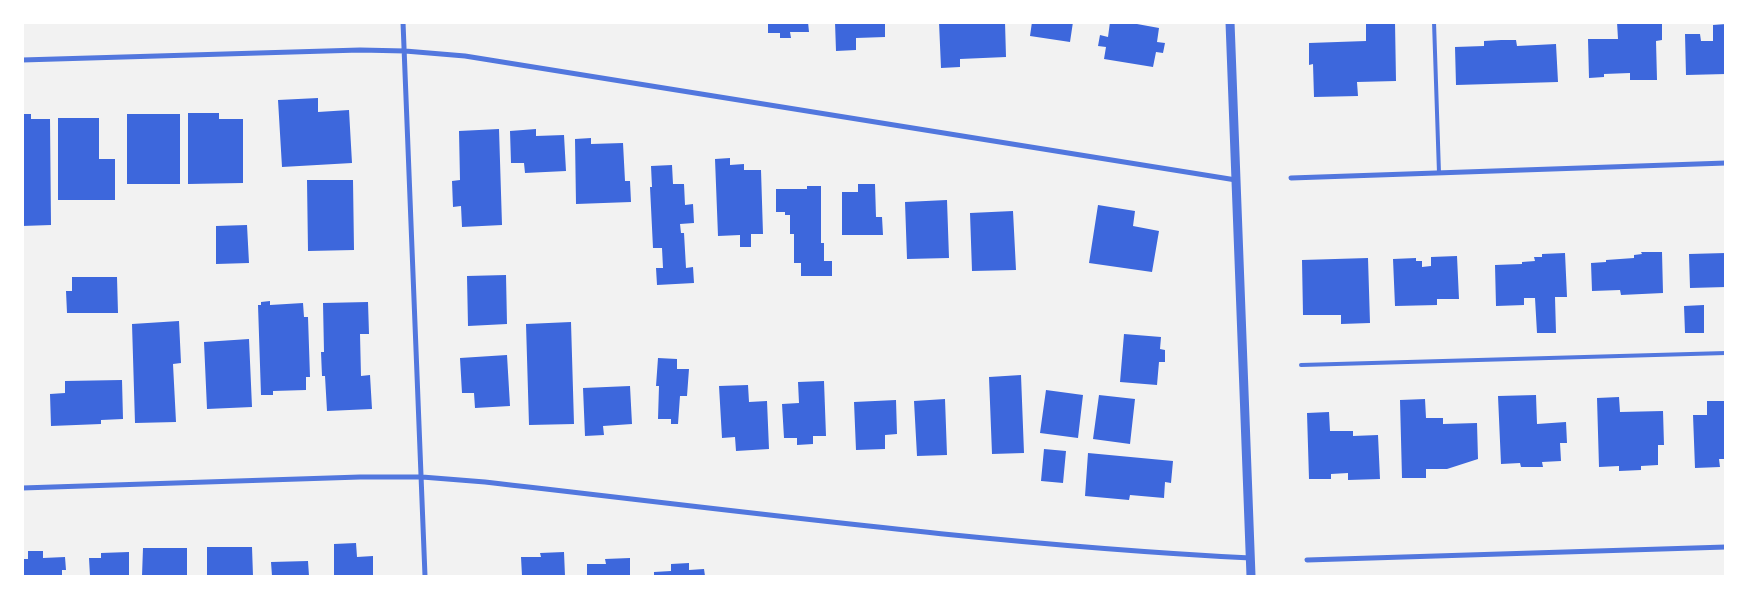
<!DOCTYPE html>
<style>
body{margin:0}
#map{position:relative;width:1748px;height:599px;overflow:hidden;background:#f2f2f2;font-family:Signika,sans-serif}
canvas{display:block}
.frame{position:absolute;inset:0;border:24px solid #fff;pointer-events:none}
</style>
<div id="map">
<canvas width="1748" height="599"></canvas>
<div class="frame"></div>
</div>
<script>
const context = document.querySelector('canvas').getContext('2d');
context.lineJoin = 'round';
function paint(path, color) {
  context.fillStyle = color;
  context.fill(path, 'evenodd');
}
function stroke(path, color, width, dash) {
  context.strokeStyle = color;
  context.lineWidth = width;
  context.lineCap = dash ? 'butt' : 'round';
  context.setLineDash(dash || []);
  context.stroke(path);
}
paint(new Path2D(`
 M768 22H808L809 32H790L791 38H780V33H768Z
 M835 22H885V37L856 38V50L836 51Z
 M939 22H1005L1006 57 960 59V67L941 68Z
 M1032 22H1073L1070 42 1030 36Z
 M1110 22H1126L1159 28 1157 42 1165 43 1163 53 1156 52 1153 67 1104 59 1106 47 1098 46 1100 35 1108 37Z
 M1366 22H1395L1396 81 1357 82 1358 96 1314 97 1313 64 1309 65V43L1366 41Z
 M1617 22H1662V40L1656 41 1657 80H1630V73L1604 74V77L1589 78 1588 39H1618Z
 M1726 24V74L1686 75 1685 34H1700L1701 41H1713V25Z
 M1501 40H1516L1517 46 1556 44 1558 82 1456 85 1455 47 1484 46V41Z
 M318 98V112L349 110 352 163 282 167 278 100Z
 M188 113H219V119H243V183L188 184Z
 M22 114H31V119H50L51 225 22 226Z
 M127 114H180V184H127Z
 M58 118H99V159H115V200H58Z
 M499 129 502 225 462 227 461 206 453 207 452 181 460 180 459 131Z
 M536 129V136L564 135 566 171 525 173 524 163H511L510 131Z
 M591 138V144L623 143 625 181H630L631 202 576 204 575 139Z
 M730 158V165L744 164V170H761L763 234H751V247H740V235L718 236 715 159Z
 M672 165 673 184H684L685 205 693 204 694 223 680 224 681 233H684L686 268 693 267 694 283 657 285 656 268H663L662 248H653L650 187H652L651 166Z
 M307 180H353L354 250 308 251Z
 M858 184H875L876 217H882L883 235H842V192H858Z
 M807 186H821V243H824V261H832V276H801V263H794V234H790V215H785V212H776V189H807Z
 M947 200 949 258 907 259 905 202Z
 M1098 205 1135 211 1133 226 1159 231 1152 272 1089 263Z
 M1013 211 1016 270 972 271 970 213Z
 M247 225 249 263 216 264V226Z
 M1641 252H1662L1663 293 1621 295 1620 290 1592 291 1591 263 1606 262V260L1634 258V255L1642 254Z
 M1565 253 1567 297H1555L1556 333H1537L1535 298H1524V305L1496 306 1495 265 1522 264V262L1535 261 1534 257H1542V254Z
 M1726 253V287L1690 288 1689 254Z
 M1457 256 1459 299H1437V305L1395 306 1393 259 1416 258V261H1422V267L1431 266V257Z
 M1368 258 1370 323 1341 324V315H1303L1302 260Z
 M506 275 507 324 468 326 467 276Z
 M72 277H117L118 313H67L66 291H72Z
 M270 301V305L303 303 304 317H308L310 377H306V390L273 391V395H261L258 305H261V302Z
 M368 302 369 334H360L361 376 370 375 372 409 327 411 325 376H322L321 352H324L323 303Z
 M1704 305V333H1685L1684 306Z
 M179 321 181 363 173 364 176 422 135 423 132 324Z
 M571 322 574 424 529 425 526 324Z
 M1124 334 1161 337 1160 349 1165 350V362H1159L1157 385 1120 382Z
 M249 339 252 407 207 409 204 342Z
 M507 355 510 406 475 408 474 393H462L460 358Z
 M658 358 677 359V369H689L687 396H680L678 424H671V419H658L659 386H656Z
 M1021 375 1024 453 992 454 989 377Z
 M122 380 123 419 101 420V424L51 426 50 394 65 393V381Z
 M824 381 826 436H813V444L797 445V438H784L782 404 799 403 798 382Z
 M748 385 749 402 767 401 769 449 736 451 735 437 722 438 719 386Z
 M630 386 632 424 603 426 604 435 585 436 583 388Z
 M1046 390 1083 395 1078 438 1040 433Z
 M1099 395 1135 399 1130 444 1093 439Z
 M1536 395 1537 424 1566 422 1567 443H1560L1561 461 1542 462 1543 467H1521L1520 463 1501 464 1498 396Z
 M1619 397 1620 412 1663 411 1664 445H1658V465L1641 466V470L1619 471V466L1599 467 1597 398Z
 M945 399 947 455 917 456 914 401Z
 M1425 399 1426 418H1443V424L1477 423 1478 459 1447 469H1426V478H1402L1400 400Z
 M896 400 897 434 885 435V449L856 450 854 402Z
 M1707 401H1726V459H1719L1720 467 1695 468 1693 415H1707Z
 M1329 412 1330 431H1353V436L1378 435 1380 479 1348 480V473L1331 474V479H1309L1307 413Z
 M1044 449 1066 451 1063 483 1041 481Z
 M1088 453 1173 461 1171 483 1165 482 1164 498 1130 495 1129 500 1085 496Z
 M356 543 357 557 373 556V576H334V544Z
 M207 547H252L253 576H207Z
 M143 548H187V576H142Z
 M28 551H43V558L65 557 66 570H62V576H22V559H28Z
 M129 552V576H90L89 558H101V553Z
 M564 552 565 576H522L521 557H541L540 553Z
 M630 558V576H587V564H606L605 559Z
 M308 561 309 576H272L271 562Z
 M689 563V570L704 569 705 576H654V572L671 571V564Z`), '#3d67dc');
stroke(new Path2D(`
 M1434 22 1439 173
 M1301 365 1726 353`), '#5277de', 4);
stroke(new Path2D(`
 M403 22 425 576
 M22 60 360 50 405 51 465 56 1236 180
 M1291 178 1726 163
 M22 488 360 477H422L485 482C740 511 995 545 1251 558
 M1307 560 1726 547`), '#5277de', 5);
stroke(new Path2D(`
 M1230 22 1251 576`), '#5277de', 9);
</script>
